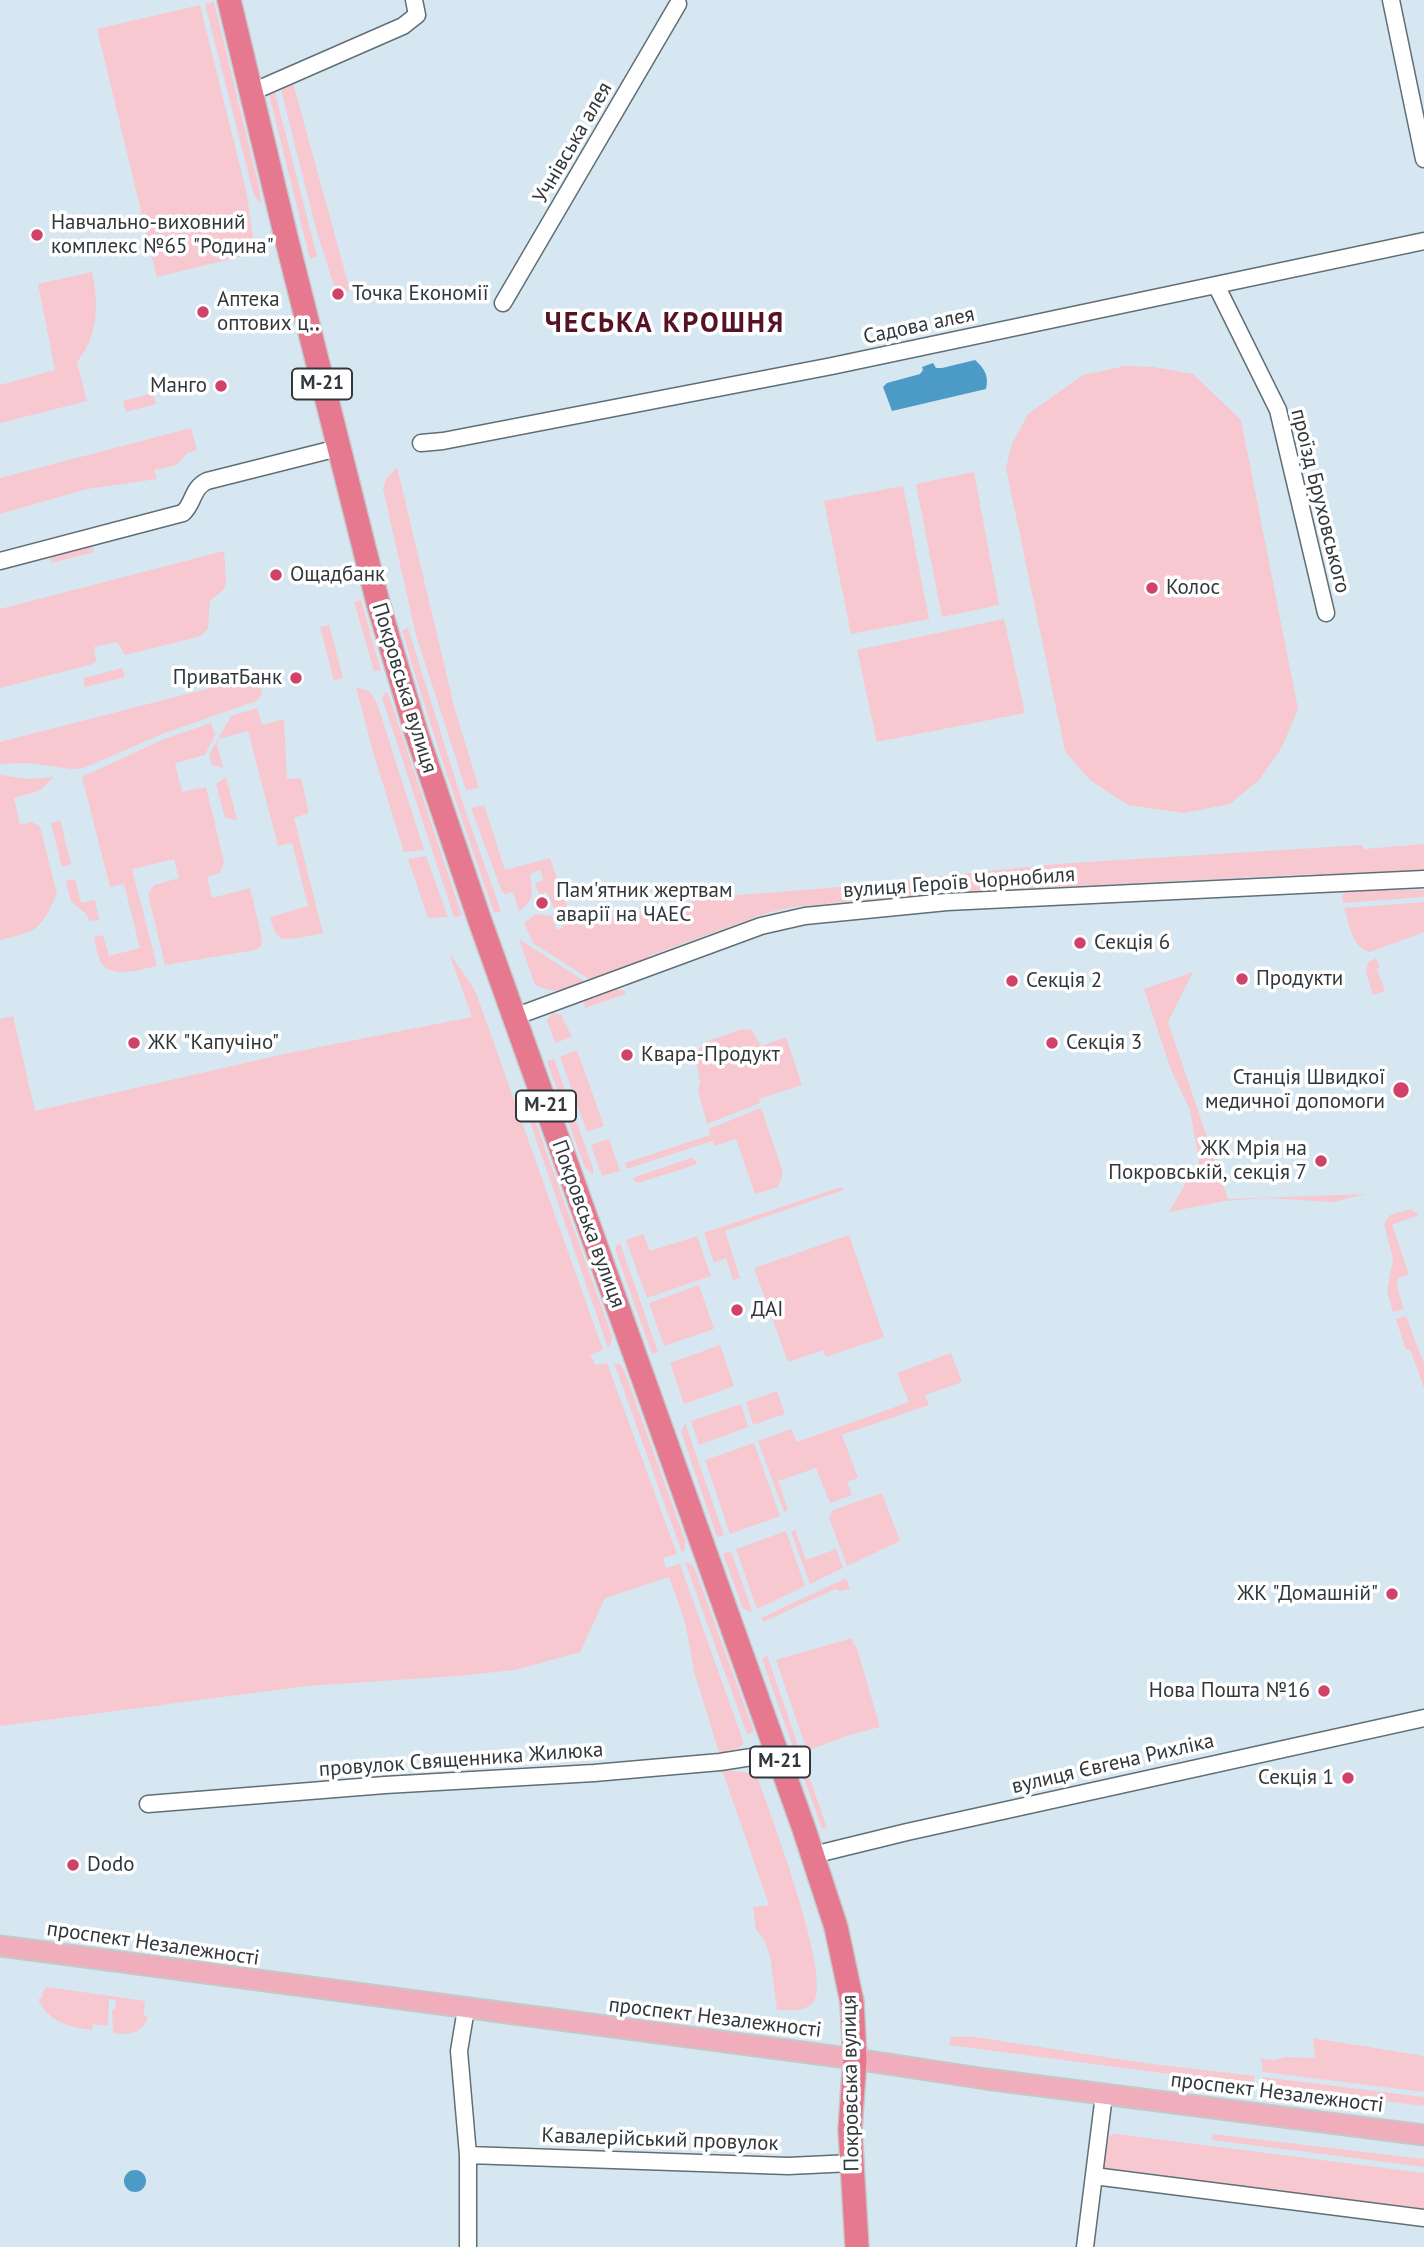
<!DOCTYPE html>
<meta charset="utf-8">
<style>
body{margin:0}
canvas{display:block;background:#d7e7f1}
</style>
<canvas width="1424" height="2247"></canvas>
<script>
const context = document.querySelector('canvas').getContext('2d');
context.lineJoin = 'round';
function paint(path, color) {
  context.fillStyle = color;
  context.fill(path, 'evenodd');
}
function stroke(path, color, width, dash) {
  context.strokeStyle = color;
  context.lineWidth = width;
  context.lineCap = dash ? 'butt' : 'round';
  context.setLineDash(dash || []);
  context.stroke(path);
}
function label(font, color, halo, rows, align = 'center') {
  context.font = font + ' "PT Sans",sans-serif';
  context.lineWidth = 7;
  context.setLineDash([]);
  context.textBaseline = 'middle';
  context.strokeStyle = halo;
  context.fillStyle = color;
  for (const [text, x, y, turn = 0] of rows) {
    context.save();
    context.translate(x, y);
    context.rotate((+turn || 0) * Math.PI / 180);
    context.textAlign = isNaN(turn) ? turn : align;
    if (halo) context.strokeText(text, 0, 0);
    context.fillText(text, 0, 0);
    context.restore();
  }
}
paint(new Path2D(`
 M214 2 259 187 261 204 254 196 205 4Z
 M200 5 247 195 255 253 157 277 97 29Z
 M293 83 350 290 337 295 316 229 281 89Z
 M274 89 317 256 310 259 269 95Z
 M92 272C99 304 98 336 77 362L87 401 0 423V385L55 370 38 284Z
 M1125 366 1154 367 1193 374 1241 420 1298 709 1282 747 1259 780 1230 804 1184 813 1128 805 1090 780 1065 751 1006 468 1012 444 1028 414 1083 375Z
 M153 393 156 404 126 412 123 401Z
 M191 428 197 450 187 453 177 465 154 470 157 479 87 489 0 514V478Z
 M397 467 455 710 479 788 466 790 416 635 383 489 386 479Z
 M974 472 999 605 942 617 916 484Z
 M903 486 929 619 851 634 824 501Z
 M92 545 94 552 52 563 50 555Z
 M224 551 226 582 224 589 210 601 208 628 201 636 125 655 117 642 94 647 96 661 93 664 0 688V609Z
 M361 600 381 671H374L354 602Z
 M1004 619 1025 713 877 742 857 650Z
 M329 625 343 678 334 681 320 627Z
 M408 628 465 810 501 911 494 913C462 819 429 725 402 630Z
 M122 668 125 677 85 687 83 678Z
 M257 676 262 694 256 701 162 734 84 768 71 769 28 763 0 764V742Z
 M356 687 369 691 377 703 424 850 404 852 373 752Z
 M385 692 388 693 462 916 454 917 384 704 382 698Z
 M257 708 262 725 284 719 287 779 301 778 309 813 294 818 323 933C315 935 287 941 281 938 274 935 272 923 270 917L308 906 292 843 278 846 248 731 219 739 217 744 223 768 212 765 209 755 231 716Z
 M211 723 215 735 205 755 175 763 182 792 206 787 224 862 220 873 207 877 212 898 250 888 262 938 261 946 255 950 165 965 148 894 154 885 179 878 174 859 132 869 157 966C141 969 113 979 102 964 97 957 96 945 94 937L103 935 109 956 140 948 124 884 110 887 82 777 164 739Z
 M0 775 29 779 54 777 39 791 14 798 20 825 32 822 40 827 57 894C39 931 40 930 0 940Z
 M226 777 237 820 225 818 216 784Z
 M484 805 505 870 550 858 573 925 713 897 828 888 1057 864 1362 845 1364 849 1424 844V871L1314 879V874L939 893 793 907 767 913 649 956 641 963 592 981 533 943 524 923 536 914 552 916 557 930 563 928 547 892 539 894 535 883 543 880 541 870 533 872 530 876C532 895 536 898 519 911L513 892 505 894 502 892 471 808Z
 M60 820 71 864 62 867 51 823Z
 M426 856 448 917 428 918 408 859Z
 M75 879 81 903 95 900 99 920 90 921 86 914 71 901 66 881Z
 M1372 890H1424V897L1343 903 1342 896 1345 892Z
 M1424 902V932L1370 952C1352 948 1349 923 1344 908Z
 M519 939 587 983C565 990 557 995 535 985Z
 M449 953 470 982 476 993 603 1350 590 1354 595 1365 607 1363 677 1554 663 1558 666 1568 680 1564 743 1741 742 1746 720 1756 694 1671 685 1622 669 1577 605 1598 580 1652 515 1670 457 1676 307 1686 0 1726V1019L13 1016 35 1111 289 1053 472 1017Z
 M1376 958 1380 967 1377 969 1385 991 1373 995 1366 972 1368 963Z
 M1193 972 1168 1022 1228 1199 1366 1194 1333 1202 1265 1198 1224 1201 1169 1212 1199 1161 1190 1110 1171 1070 1144 989Z
 M613 989 623 990 626 994 585 1008 584 999Z
 M553 1013 561 1015 572 1037 555 1043 547 1020Z
 M743 1029 752 1030 761 1046 786 1037 802 1085 759 1099 760 1103 707 1124 698 1090 700 1082 695 1054 705 1042Z
 M577 1050 604 1126 587 1132 560 1057Z
 M554 1059 593 1168V1175L584 1166 547 1061Z
 M526 1095 612 1336 611 1344 608 1348 521 1096Z
 M761 1108 782 1169V1177L778 1187 755 1194 736 1139 715 1146 712 1141 627 1169 625 1163 710 1135 709 1129Z
 M609 1139 620 1171 602 1176 591 1145Z
 M691 1158 697 1161 695 1165 638 1183 633 1180 635 1177Z
 M841 1187 843 1190 725 1231 740 1278 733 1280 726 1258 714 1263 704 1233Z
 M1411 1209 1419 1215 1392 1225 1409 1274 1398 1278 1397 1287 1404 1309 1393 1312 1387 1291 1393 1259 1384 1224 1390 1215Z
 M643 1234 650 1251 697 1236 711 1276 647 1298 626 1240Z
 M849 1235 884 1337 826 1357 823 1350 788 1362 754 1268Z
 M620 1243 658 1352 652 1354 616 1252V1246Z
 M699 1285 714 1329 664 1346 649 1303Z
 M1406 1316 1424 1364V1388L1410 1349 1406 1350 1396 1319Z
 M720 1345 734 1386 684 1404 670 1363Z
 M951 1353 962 1382 925 1395 929 1405 842 1435 858 1478 847 1482 852 1495 830 1503 816 1468 778 1481 788 1510 784 1512 758 1441 791 1429 797 1442 909 1402 897 1373Z
 M614 1363 620 1364 624 1370 685 1540V1549L682 1553Z
 M777 1391 785 1414 753 1425 746 1402Z
 M741 1404 748 1427 699 1445 691 1421Z
 M685 1423 724 1535 717 1537 681 1432Z
 M754 1443 780 1516 730 1534 705 1460Z
 M882 1493 900 1541 847 1566 829 1518 833 1510Z
 M795 1530 806 1560 836 1549 843 1568 810 1584 791 1532Z
 M786 1531 805 1586 757 1609 736 1549Z
 M731 1551 752 1611 751 1612 743 1609 723 1554Z
 M685 1562 691 1564 695 1569 754 1732 747 1734Z
 M846 1578 850 1589 840 1591 835 1589 763 1622 761 1618Z
 M852 1638 854 1646 856 1645 880 1727 846 1736 807 1751 776 1660Z
 M767 1655 801 1754 796 1756 762 1659Z
 M804 1762 827 1828 822 1829 799 1764Z
 M722 1770 753 1773 757 1776C768 1808 834 1980 813 2003 804 2012 788 2010 777 2010L770 1955 764 1940 756 1930 753 1907 769 1905Z
 M47 1987 145 2001 144 2016 148 2017C143 2034 128 2035 113 2033L112 2010H115L116 2000 109 1999 108 2026 93 2024 92 2030C69 2027 48 2022 38 1999L42 1998 43 1991Z
 M951 2037H975L1144 2063 1255 2076 1253 2085 949 2045Z
 M1313 2038 1424 2056V2092L1263 2072 1261 2059 1275 2060 1285 2057 1315 2058Z
 M1263 2077 1424 2097V2106L1262 2086Z
 M1116 2134 1424 2173V2211L1103 2172 1109 2136Z
 M1213 2134 1424 2159V2167L1212 2140Z`), '#f7c8cf');
paint(new Path2D(`
 M975 360C985 369 989 376 986 389L892 411 883 387 887 383 920 374 923 370 922 367 933 363 936 368H942Z
 M124 2181a11 11 0 1 1 22 0a11 11 0 1 1-22 0Z`), '#4c9bc6');
const minor = new Path2D(`
 M1391 0 1424 159
 M252 92 403 26 417 15 414 0
 M1216 285 1278 410 1326 613
 M503 303 678 4
 M421 443 443 441 832 366 1424 241
 M0 561 183 513C194 503 192 488 207 481L338 448
 M514 1017 761 926 805 916 947 902 1424 879
 M148 1804 385 1785 594 1773 720 1762 777 1753
 M813 1855 907 1832 1424 1718
 M466 2009 459 2051 468 2155V2247
 M468 2155 788 2166 852 2163
 M1094 2176 1424 2218
 M1085 2247 1104 2095`);
const major = new Path2D(`
 M0 1946 855 2059 986 2079 1424 2135`);
const highway = new Path2D(`
 M229 0 286 237 378 603 416 732 480 921 804 1829 836 1927 852 2002 855 2059 850 2129 857 2247`);
stroke(minor, '#606e76', 19);
stroke(major, '#c5c7c8', 23);
stroke(highway, '#c5c7c8', 26);
stroke(minor, '#fff', 16);
stroke(major, '#f0aebc', 19);
stroke(highway, '#e6788f', 23);
for (const [x, y, r, color] of [
 [37,235,7,"#d04269"],
 [338,294,7,"#d04269"],
 [203,312,7,"#d04269"],
 [221,386,7,"#d04269"],
 [276,575,7,"#d04269"],
 [1152,588,7,"#d04269"],
 [296,678,7,"#d04269"],
 [542,903,7,"#d04269"],
 [1080,943,7,"#d04269"],
 [1242,979,7,"#d04269"],
 [1012,981,7,"#d04269"],
 [134,1043,7,"#d04269"],
 [1052,1043,7,"#d04269"],
 [627,1055,7,"#d04269"],
 [1401,1090,9,"#d04269"],
 [1321,1161,7,"#d04269"],
 [737,1310,7,"#d04269"],
 [1392,1594,7,"#d04269"],
 [1324,1691,7,"#d04269"],
 [1348,1778,7,"#d04269"],
 [73,1865,7,"#d04269"]
]) {
  const dot = new Path2D();
  dot.arc(x, y, r, 0, 2 * Math.PI);
  context.fillStyle = color;
  context.fill(dot);
  stroke(dot, '#fff', 2.5);
}
for (const [x, y, w] of [
 [322,384,60],
 [546,1106,60],
 [780,1762,60]
]) {
  const box = new Path2D();
  box.roundRect(x - w / 2, y - 15.5, w, 31, 5);
  context.fillStyle = '#fff';
  context.fill(box);
  stroke(box, '#31373b', 2);
}
label('bold 19px', '#31373b', null, [
 ["М-21",322,384],
 ["М-21",546,1106],
 ["М-21",780,1762]
]);
label('21px', '#31373b', '#fff', [
 ["Учнівська алея",573,143,-60],
 ["Садова алея",919,326,-12],
 ["проїзд Бруховського",1320,501,76],
 ["Покровська вулиця",404,688,73],
 ["вулиця Героїв Чорнобиля",959,883,-4],
 ["Покровська вулиця",588,1224,70],
 ["провулок Священника Жилюка",461,1760,-4],
 ["вулиця Євгена Рихліка",1113,1764,-13],
 ["проспект Незалежності",153,1944,8],
 ["проспект Незалежності",715,2018,7],
 ["Покровська вулиця",851,2083,-91],
 ["проспект Незалежності",1277,2093,7],
 ["Кавалерійський провулок",660,2140,2]
]);
label('21px', '#31373b', '#fff', [
 ["Навчально-виховний",51,223],
 ["комплекс №65 \"Родина\"",51,247],
 ["Точка Економії",352,294],
 ["Аптека",217,300],
 ["оптових ц‥",217,324],
 ["Манго",207,386,"right"],
 ["Ощадбанк",290,575],
 ["Колос",1166,588],
 ["ПриватБанк",282,678,"right"],
 ["Пам'ятник жертвам",556,891],
 ["аварії на ЧАЕС",556,915],
 ["Секція 6",1094,943],
 ["Продукти",1256,979],
 ["Секція 2",1026,981],
 ["ЖК \"Капучіно\"",148,1043],
 ["Секція 3",1066,1043],
 ["Квара-Продукт",641,1055],
 ["Станція Швидкої",1385,1078,"right"],
 ["медичної допомоги",1385,1102,"right"],
 ["ЖК Мрія на",1307,1149,"right"],
 ["Покровській, секція 7",1307,1173,"right"],
 ["ДАІ",751,1310],
 ["ЖК \"Домашній\"",1378,1594,"right"],
 ["Нова Пошта №16",1310,1691,"right"],
 ["Секція 1",1334,1778,"right"],
 ["Dodo",87,1865]
], 'left');
context.letterSpacing = '2px';
label('bold 28px', '#571326', '#fff', [
 ["ЧЕСЬКА КРОШНЯ",665,324]
]);
context.letterSpacing = '0px';
</script>
